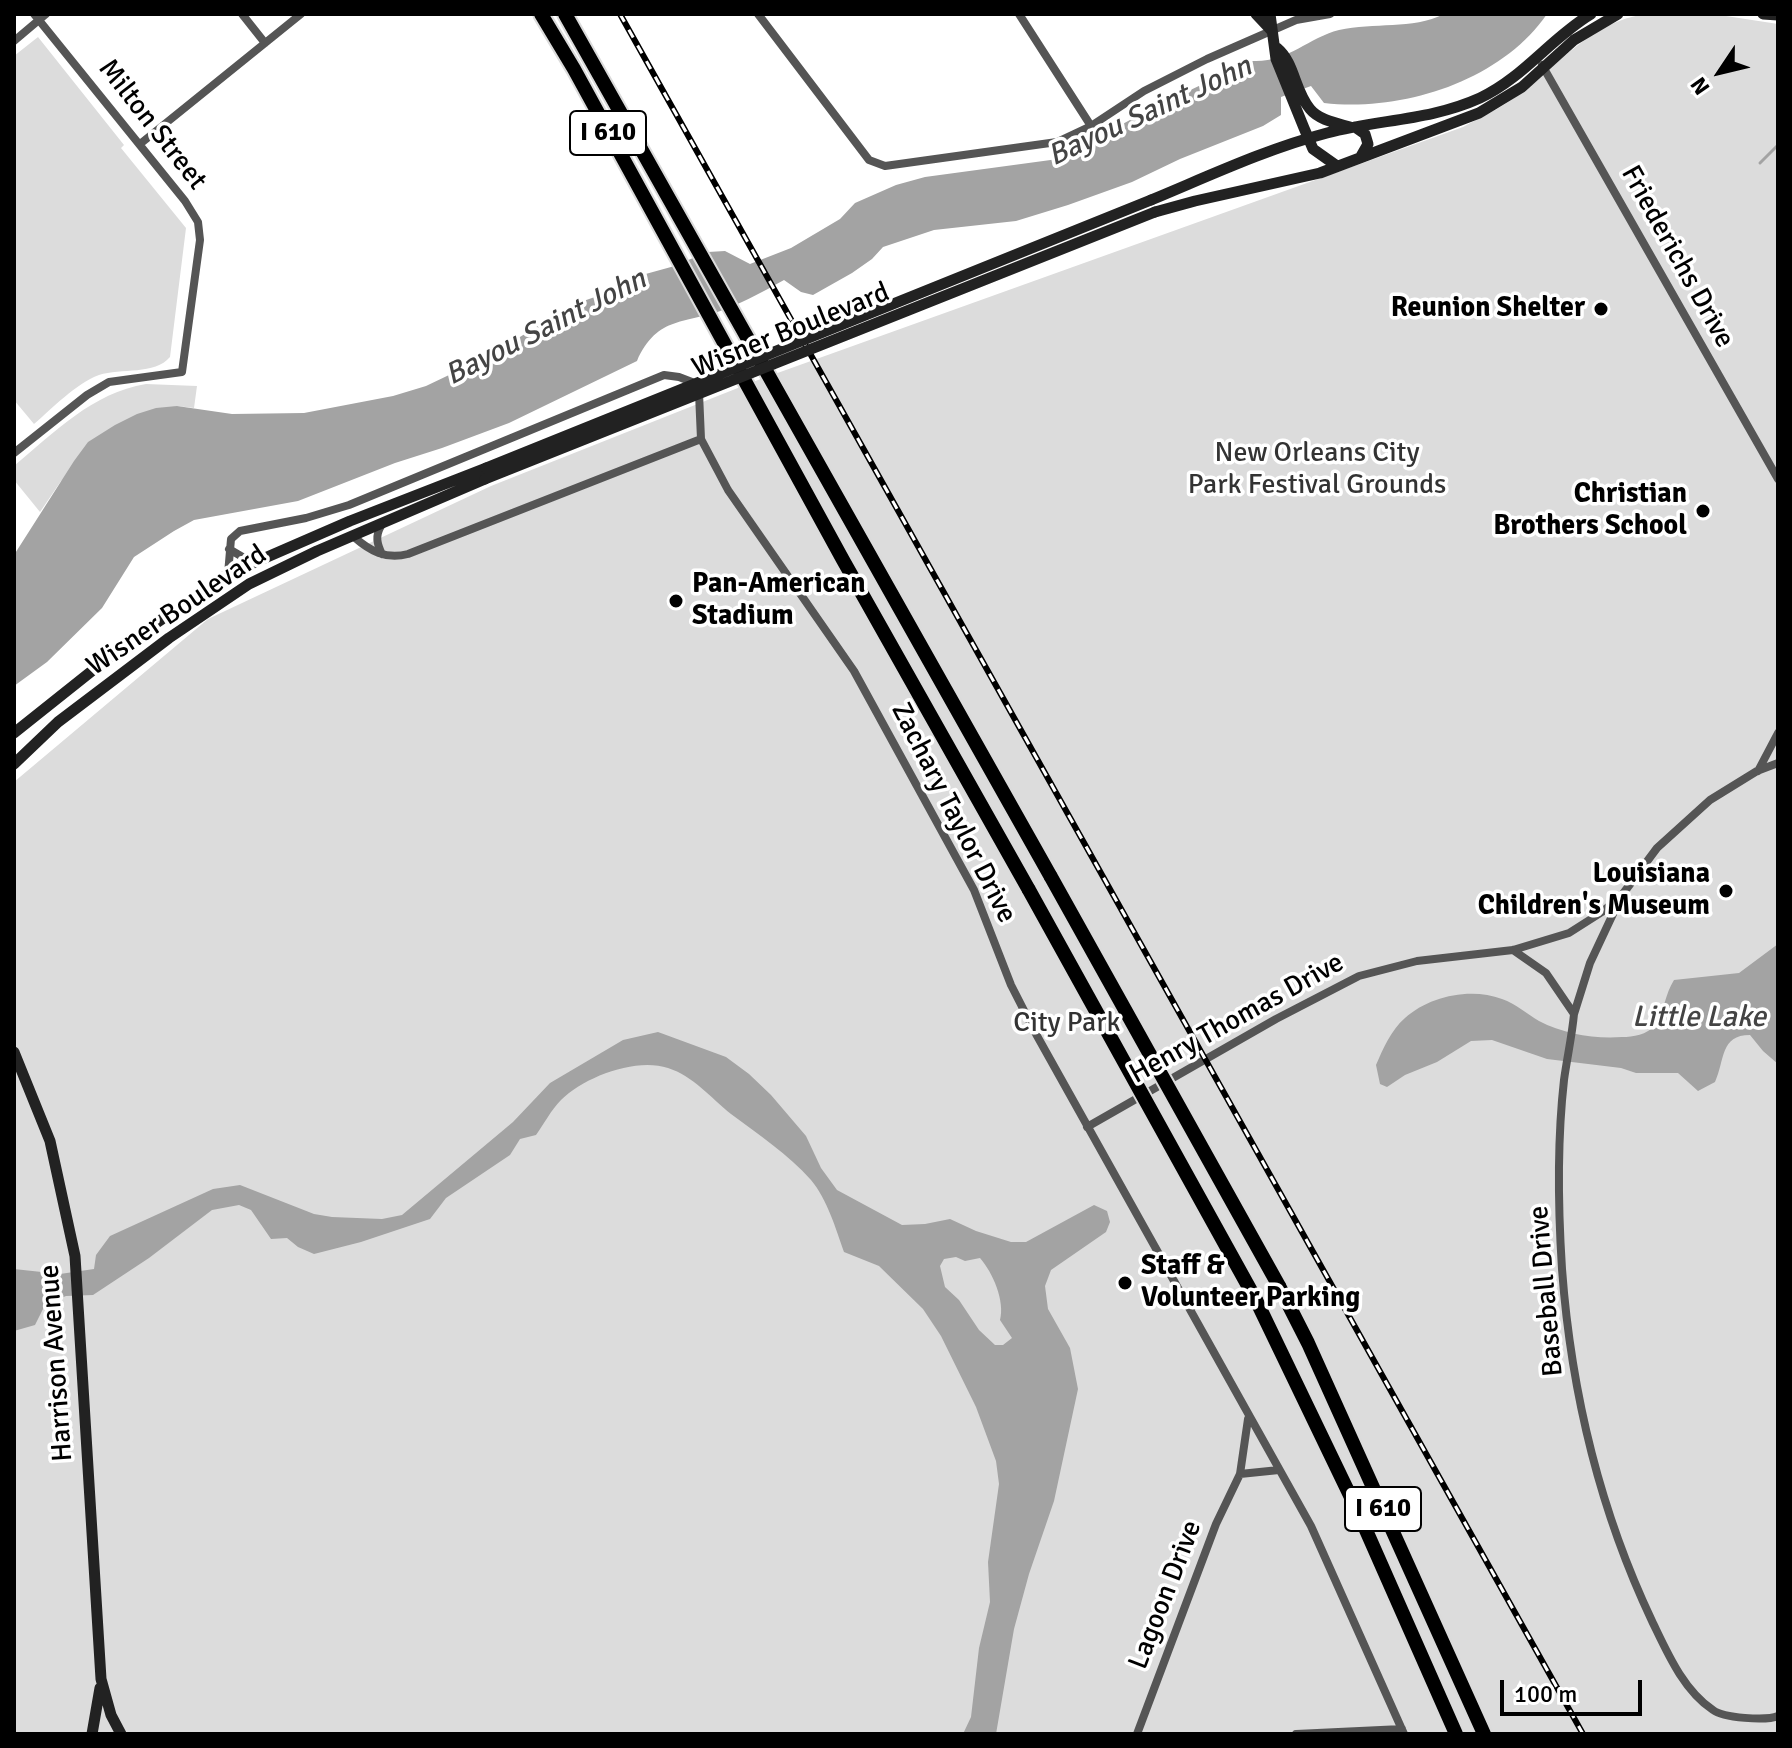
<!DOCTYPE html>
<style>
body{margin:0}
#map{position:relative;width:1792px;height:1748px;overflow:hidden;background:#fff;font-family:Signika,sans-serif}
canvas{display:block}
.frame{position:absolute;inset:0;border:16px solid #000;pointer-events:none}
.north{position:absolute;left:1680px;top:32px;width:80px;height:80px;-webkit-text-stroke:6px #fff;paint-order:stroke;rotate:235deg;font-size:22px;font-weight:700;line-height:32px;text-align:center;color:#000}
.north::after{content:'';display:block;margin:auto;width:28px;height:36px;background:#000;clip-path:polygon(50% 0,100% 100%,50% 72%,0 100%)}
.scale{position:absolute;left:1500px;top:1680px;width:142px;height:36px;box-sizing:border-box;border:4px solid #000;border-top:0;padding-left:10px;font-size:24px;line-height:28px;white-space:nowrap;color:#000;-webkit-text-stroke:6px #fff;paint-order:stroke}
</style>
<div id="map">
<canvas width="1792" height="1748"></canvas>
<div class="frame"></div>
<div class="north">N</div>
<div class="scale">100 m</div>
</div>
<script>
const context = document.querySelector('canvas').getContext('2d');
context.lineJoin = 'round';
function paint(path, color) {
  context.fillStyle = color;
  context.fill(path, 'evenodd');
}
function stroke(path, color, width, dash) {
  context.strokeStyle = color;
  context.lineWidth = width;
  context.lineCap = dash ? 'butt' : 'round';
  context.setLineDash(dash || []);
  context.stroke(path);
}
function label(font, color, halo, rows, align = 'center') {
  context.font = font + ' Signika,sans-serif';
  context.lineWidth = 7;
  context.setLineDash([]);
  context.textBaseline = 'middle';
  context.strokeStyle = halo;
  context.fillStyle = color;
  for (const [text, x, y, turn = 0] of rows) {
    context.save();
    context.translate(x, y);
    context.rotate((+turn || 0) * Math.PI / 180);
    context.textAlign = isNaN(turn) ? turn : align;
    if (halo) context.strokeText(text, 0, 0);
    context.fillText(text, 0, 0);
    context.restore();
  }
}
paint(new Path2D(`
 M1646 14H1713L1778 24V1734H14V782L208 619 491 486 758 380 1463 127C1481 117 1501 108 1517 96 1560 65 1589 22 1646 14Z
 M38 37 124 145 121 148 186 228 170 357C155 375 121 368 99 375 75 384 53 408 34 424L14 400V56Z
 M146 384 197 386 194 408 177 406 61 481 40 512 14 480V466C55 432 92 393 146 384Z`), '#dcdcdc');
paint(new Path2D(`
 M1444 14H1547C1501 81 1403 112 1324 103L1311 86 1281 97V115L1263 126 1180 159 1132 182 1068 205 1016 221 934 230 883 247 872 259 852 273 813 295 801 292 784 280C766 290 746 301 726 309 687 324 657 315 637 361L509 423 442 448 395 463 298 501 194 520 174 531 134 557 102 608 47 662 14 686V555L74 461 88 442 115 425 137 414 156 408 177 406 232 414 304 413 393 396 426 386 493 354 569 306 615 290 642 275 671 267 708 252 725 251 750 264 791 248 840 219 855 203 896 185 925 177 1058 159 1085 152 1119 126 1150 109 1252 61C1287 63 1308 38 1339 30 1374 22 1412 30 1444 14Z
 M1778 944V1064L1763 1051 1750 1035C1720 1035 1725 1060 1715 1082L1698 1091 1678 1073H1636L1621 1068 1547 1059 1492 1040 1471 1041 1437 1062 1405 1075 1387 1087 1380 1084 1376 1065C1383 1049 1391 1030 1405 1018 1429 996 1471 987 1502 999 1516 1004 1527 1014 1539 1021 1564 1034 1594 1039 1622 1037 1633 1037 1647 1035 1655 1025 1664 1012 1665 994 1674 980L1739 973Z
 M658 1032 726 1057 749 1074 771 1095 806 1136 821 1168 837 1190 902 1225 925 1224 950 1219 976 1231 1011 1242H1026L1094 1205 1107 1211 1110 1222 1106 1232 1051 1270 1045 1286 1048 1309 1070 1348 1078 1389 1054 1501 1029 1574 1014 1629 996 1734H963L971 1717 979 1648 990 1602 988 1562 999 1484 996 1461 976 1407 941 1336 923 1309 879 1266 844 1252C836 1229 827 1199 811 1180 788 1154 759 1135 731 1114 711 1098 693 1076 668 1068 636 1057 584 1077 561 1100 551 1110 544 1124 536 1135L520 1139 510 1155 446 1198 430 1219 361 1242 314 1254 298 1247 287 1238 271 1239 251 1210 239 1205 212 1210 149 1258 93 1295 66 1296 45 1305 35 1325 14 1331V1269L60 1274 94 1269 96 1255 110 1236 213 1189 240 1185 314 1214 332 1217 382 1219 402 1215 513 1122 550 1083 623 1040ZM956 1257 965 1261 980 1258C993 1273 1005 1301 1000 1320L1012 1338 1003 1345H995L979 1330 959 1300 945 1287 940 1266 944 1259Z`), '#a3a3a3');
stroke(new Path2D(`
 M1760 163 1778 145`), '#a3a3a3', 3);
const highway = new Path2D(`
 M541 14 574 69 843 560 1029 890
 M565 14 1051 877
 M1279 1286 1308 1343 1484 1734
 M1256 1300 1358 1512 1456 1734`);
stroke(highway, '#dbdbdb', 18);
stroke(new Path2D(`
 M242 14 265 43
 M758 14 869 160 885 166 1057 142 1091 126 1144 91 1207 59 1296 20 1330 14
 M1019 14 1091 126
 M14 41 46 14
 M1542 65 1778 479
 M140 144 301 14
 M14 453 87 395 109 382 182 372 200 240 198 222 185 201 34 14
 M381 526C375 536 377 544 382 554
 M354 537C370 551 386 560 408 554L701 439
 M229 549 251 562
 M228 574 231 539 240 531 306 518 349 505 664 375 679 377 692 382 699 393 701 439 728 490 854 671 974 890 1011 985 1036 1034 1311 1526 1404 1734
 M1758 771 1778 733
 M1513 950 1546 973 1574 1014C1572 1036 1567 1058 1564 1080 1557 1142 1558 1207 1562 1269 1571 1390 1600 1511 1652 1621 1667 1652 1683 1690 1713 1710 1723 1718 1766 1721 1778 1716
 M1574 1014 1590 963 1620 899
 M1087 1127 1276 1019 1359 976 1417 961 1513 950 1569 933 1602 912 1622 895 1657 848 1710 800 1757 771 1778 763
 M1240 1474 1279 1470
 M1137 1734 1216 1524 1240 1474 1248 1419
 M1296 1734 1402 1729`), '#555', 8);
stroke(new Path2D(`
 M1256 14 1271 30
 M1270 14 1276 59 1304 128 1313 149 1337 166
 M1763 14 1778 15
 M1277 48C1295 63 1294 90 1310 109 1319 120 1336 123 1350 127
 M1355 127 1365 134 1368 144 1360 158
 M1151 200C1209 176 1266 149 1327 133 1380 119 1429 121 1480 98 1523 78 1551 38 1591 14
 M1155 212 1195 201 1320 173 1479 113 1522 87 1574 40 1618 14
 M14 733 127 643 228 574 350 521 486 468
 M14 764 58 722 169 638 249 584 317 551 485 479
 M14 1052 50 1141 75 1256 101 1679 111 1715 121 1734
 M92 1734 100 1688`), '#222', 11);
stroke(highway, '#000', 14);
const rail = new Path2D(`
 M620 14 1583 1734`);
stroke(rail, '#000', 6);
stroke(rail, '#fff', 3, [9]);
const highwayBridge = new Path2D(`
 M1051 877 1279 1286
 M1029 890 1256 1300`);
stroke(highwayBridge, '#dbdbdb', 18, []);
stroke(new Path2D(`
 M486 468 1151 200
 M485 479 1155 212`), '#222', 11);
stroke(highwayBridge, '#000', 14);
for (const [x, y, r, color] of [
 [1601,309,8,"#000"],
 [1703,511,8,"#000"],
 [676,601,8,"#000"],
 [1726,891,8,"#000"],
 [1125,1283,8,"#000"]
]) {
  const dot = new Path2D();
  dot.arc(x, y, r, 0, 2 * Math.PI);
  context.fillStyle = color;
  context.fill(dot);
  stroke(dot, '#fff', 3);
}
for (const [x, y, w] of [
 [608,133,76],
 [1383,1509,76]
]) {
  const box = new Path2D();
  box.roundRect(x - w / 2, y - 22, w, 44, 6);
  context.fillStyle = '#fff';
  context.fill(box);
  stroke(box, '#000', 2);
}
label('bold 26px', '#000', null, [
 ["I 610",608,133],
 ["I 610",1383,1509]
]);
label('28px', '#000', '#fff', [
 ["Milton Street",152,125,52],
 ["Friederichs Drive",1677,257,61],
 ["Wisner Boulevard",791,331,-22],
 ["Wisner Boulevard",177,611,-34],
 ["Zachary Taylor Drive",953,813,63],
 ["Henry Thomas Drive",1237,1019,-29],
 ["Baseball Drive",1547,1291,-95],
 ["Harrison Avenue",57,1363,-94],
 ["Lagoon Drive",1166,1595,-69]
]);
label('bold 28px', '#000', '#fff', [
 ["Reunion Shelter",1585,309],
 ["Christian",1687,495],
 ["Brothers School",1687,527],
 ["Pan-American",692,585,"left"],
 ["Stadium",692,617,"left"],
 ["Louisiana",1710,875],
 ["Children's Museum",1710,907],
 ["Staff &",1141,1267,"left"],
 ["Volunteer Parking",1141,1299,"left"]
], 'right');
label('28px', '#333', '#fff', [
 ["New Orleans City",1317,454],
 ["Park Festival Grounds",1317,486],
 ["City Park",1067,1024]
]);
label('italic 30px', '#444', '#fff', [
 ["Bayou Saint John",1150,112,-25],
 ["Bayou Saint John",546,328,-27],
 ["Little Lake",1699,1018]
]);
</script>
